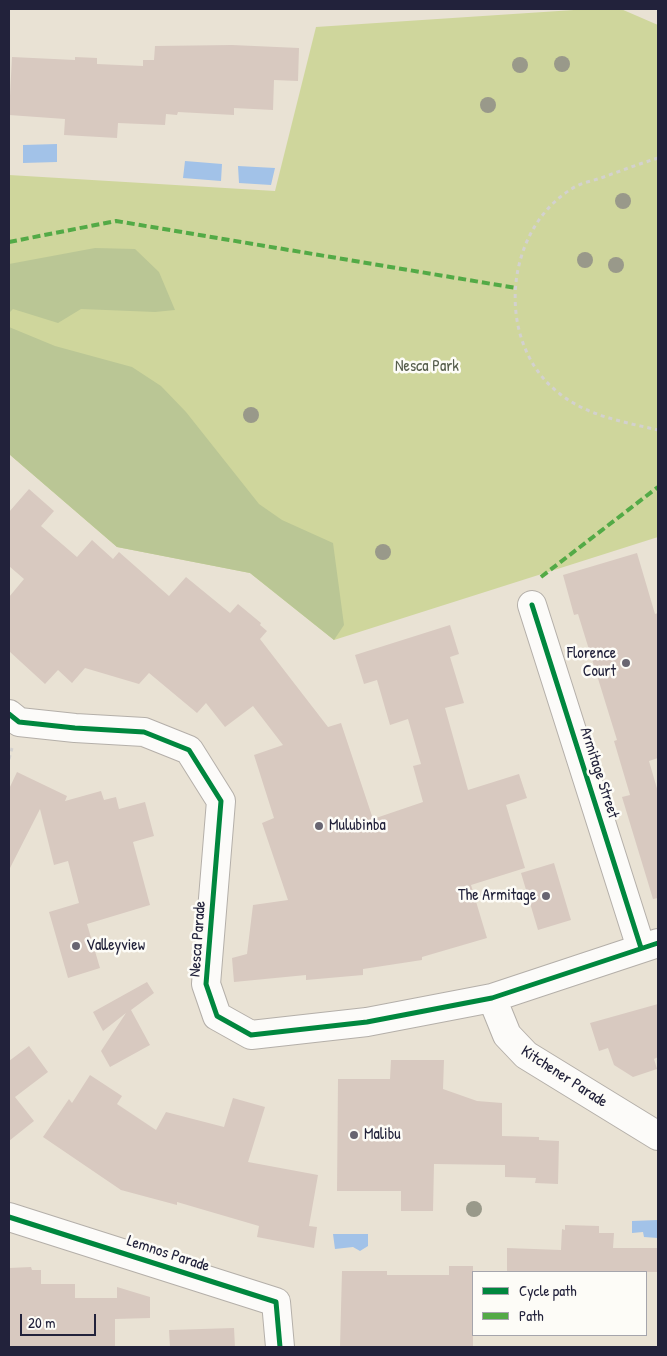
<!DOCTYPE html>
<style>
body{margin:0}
#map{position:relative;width:667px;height:1356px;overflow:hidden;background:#e9e2d4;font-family:"Patrick Hand",sans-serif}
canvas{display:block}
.frame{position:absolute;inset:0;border:10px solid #22223b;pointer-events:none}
.legend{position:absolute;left:472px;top:1271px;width:175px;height:65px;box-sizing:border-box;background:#fdfcf7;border:1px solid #a5a5ac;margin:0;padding:6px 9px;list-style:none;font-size:15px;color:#22223b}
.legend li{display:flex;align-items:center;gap:10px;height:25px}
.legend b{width:25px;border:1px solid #a5a5ac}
.scale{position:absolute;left:20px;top:1314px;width:76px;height:22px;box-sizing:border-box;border:2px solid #22223b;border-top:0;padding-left:6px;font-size:15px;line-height:18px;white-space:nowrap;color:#22223b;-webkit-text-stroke:4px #fdfcf7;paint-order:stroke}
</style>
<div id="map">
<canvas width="667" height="1356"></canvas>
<div class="frame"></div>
<ul class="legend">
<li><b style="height:6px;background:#00873e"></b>Cycle path</li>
<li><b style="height:6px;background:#53aa46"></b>Path</li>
</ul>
<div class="scale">20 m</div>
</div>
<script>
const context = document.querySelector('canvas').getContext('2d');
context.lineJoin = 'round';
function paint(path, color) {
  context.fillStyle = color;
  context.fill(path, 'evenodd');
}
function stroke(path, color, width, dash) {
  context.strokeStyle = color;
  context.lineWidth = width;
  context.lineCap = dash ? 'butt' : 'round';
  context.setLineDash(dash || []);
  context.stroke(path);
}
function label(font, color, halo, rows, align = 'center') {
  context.font = font + ' "Patrick Hand",sans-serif';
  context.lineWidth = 5;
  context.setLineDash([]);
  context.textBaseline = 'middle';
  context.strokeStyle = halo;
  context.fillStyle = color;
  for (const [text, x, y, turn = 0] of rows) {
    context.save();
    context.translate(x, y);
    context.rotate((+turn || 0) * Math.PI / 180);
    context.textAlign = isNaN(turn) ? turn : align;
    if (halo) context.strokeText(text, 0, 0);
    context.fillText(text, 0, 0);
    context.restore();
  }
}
paint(new Path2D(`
 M589 9H621L658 25V537L334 640 250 573 117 547 9 454V175L275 191 316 27Z`), '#cfd69c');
paint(new Path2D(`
 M95 248 135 249 159 272 175 310 155 312 81 309 58 323 13 309 9 313V264Z
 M9 327 55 346 132 367 161 386 186 412 259 504 282 520 333 543 344 625 334 640 250 573 117 547 9 454Z`), '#bac695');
paint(new Path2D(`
 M57 144V162L23 163V145Z
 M185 161 222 164 221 181 183 178Z
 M238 166 275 168 271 185 239 183Z
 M658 1220V1238L644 1237 643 1232 632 1233V1221Z
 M333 1234H368V1246L360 1251 353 1247 335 1249Z`), '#a2c2e8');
paint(new Path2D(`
 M232 45 299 48 298 81 274 80 273 110 234 108V115L178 112 177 115 166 114 165 125 118 123 117 138 64 135 65 119 9 115 12 57 75 60V57L97 58V64L143 66V60H154L155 46Z
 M29 489 54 511 41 526 77 557 92 540 113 559 119 552 169 596 186 577 230 613 238 604 261 623 260 625 267 631 260 639 328 727 341 723 373 819 423 802 413 766 421 764 408 719 390 725 377 680 364 684 355 655 450 625 459 654 450 657 464 703 445 708 468 790 519 774 527 798 506 805 525 868 471 885 487 938 422 957V960L363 969V975L306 980V975L234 982 232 958 247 954 253 905 288 900 262 823 274 818 254 755 283 745 253 706 225 727 206 703 197 713 149 673 139 684 85 668 72 683 58 670 45 684 9 651V597L24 579 9 566V512Z
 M637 553 655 614 658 613V758L649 761 658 792V898L653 899 622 797 630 795 614 741 617 740 578 614 574 615 563 575Z
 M17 772 67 796 65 801 101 791 104 800 116 797 119 809 145 802 154 836 133 842 150 905 87 924 100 968 68 978 49 912 79 903 68 861 54 865 40 809 9 870V789Z
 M554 863 571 920 538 930 521 873Z
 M147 982 154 993 131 1010 150 1045 110 1067 101 1051 126 1013 103 1031 93 1012Z
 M658 1004V1057L654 1059 657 1069 633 1077 614 1065 608 1048 599 1051 590 1023Z
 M29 1046 48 1072 15 1097 34 1121 9 1141V1061Z
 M391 1060H444L443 1089 477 1101 502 1103V1136L539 1137V1140L559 1141 558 1184 535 1183 536 1178 505 1177V1165L434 1164 433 1211H401V1191H337L338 1079H390Z
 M90 1075 122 1096 117 1104 156 1130 166 1112 224 1127 233 1098 265 1107 248 1162 318 1175 309 1226 317 1227 314 1248 257 1237 259 1226 177 1202V1205L121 1190 43 1137 69 1099 72 1103Z
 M565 1225 599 1226V1233H614L613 1248H658V1272H507V1248L561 1250 562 1229 565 1230Z
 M449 1266H473V1347H340L342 1271H387V1275H449Z
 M31 1267 32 1270H41V1284H75V1298H117V1287L150 1297V1318L115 1319V1347H9V1268Z
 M234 1328 235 1347H170L169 1330Z`), '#d8c9c0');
const minor = new Path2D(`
 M532 605 641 948
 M9 714 19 722 75 728 144 732 189 750 221 801 206 984 217 1016 251 1035 367 1022 492 998 658 943
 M492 998 507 1035 526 1055 658 1136
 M9 1217 276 1302 280 1347`);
stroke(minor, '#b4afa9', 30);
stroke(new Path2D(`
 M658 158C639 164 620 171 601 178 592 181 581 183 573 188 503 230 494 344 560 394 588 416 624 422 658 430
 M9 759 12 748`), '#d3d1cf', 3, [4, 4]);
stroke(minor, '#fcfbf9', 28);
stroke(new Path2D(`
 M9 242 116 221 516 288
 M541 577 658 487`), '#53aa46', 4, [8, 4]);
stroke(new Path2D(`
 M532 605 641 948
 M9 714 19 722 75 728 144 732 189 750 221 801 206 984 217 1016 251 1035 367 1022 492 998 658 943
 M9 1217 276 1302 280 1347`), '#00873e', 5);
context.fillStyle = '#99998a';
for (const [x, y] of [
 [562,64],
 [520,65],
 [488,105],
 [623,201],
 [585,260],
 [616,265],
 [251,415],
 [383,552],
 [474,1209]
]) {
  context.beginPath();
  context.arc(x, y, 8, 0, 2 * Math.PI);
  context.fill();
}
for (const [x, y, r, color] of [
 [626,663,5,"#686571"],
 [319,826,5,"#686571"],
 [546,896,5,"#686571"],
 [76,946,5,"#686571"],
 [354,1135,5,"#686571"]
]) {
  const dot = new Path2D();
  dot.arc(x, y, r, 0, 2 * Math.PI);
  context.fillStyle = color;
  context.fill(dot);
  stroke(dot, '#fdfcf7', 2);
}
label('16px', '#575e4d', '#fdfcf7', [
 ["Nesca Park",427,367]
]);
label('16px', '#22223b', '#fdfcf7', [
 ["Florence",616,654,"right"],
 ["Court",616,672,"right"],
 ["Mulubinba",329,826],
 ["The Armitage",536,896,"right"],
 ["Valleyview",86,946],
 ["Malibu",364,1135]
], 'left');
label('16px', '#22223b', '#fdfcf7', [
 ["Armitage Street",599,773,72],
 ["Nesca Parade",198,939,-86],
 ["Kitchener Parade",564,1077,33],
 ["Lemnos Parade",168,1254,18]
]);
</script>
